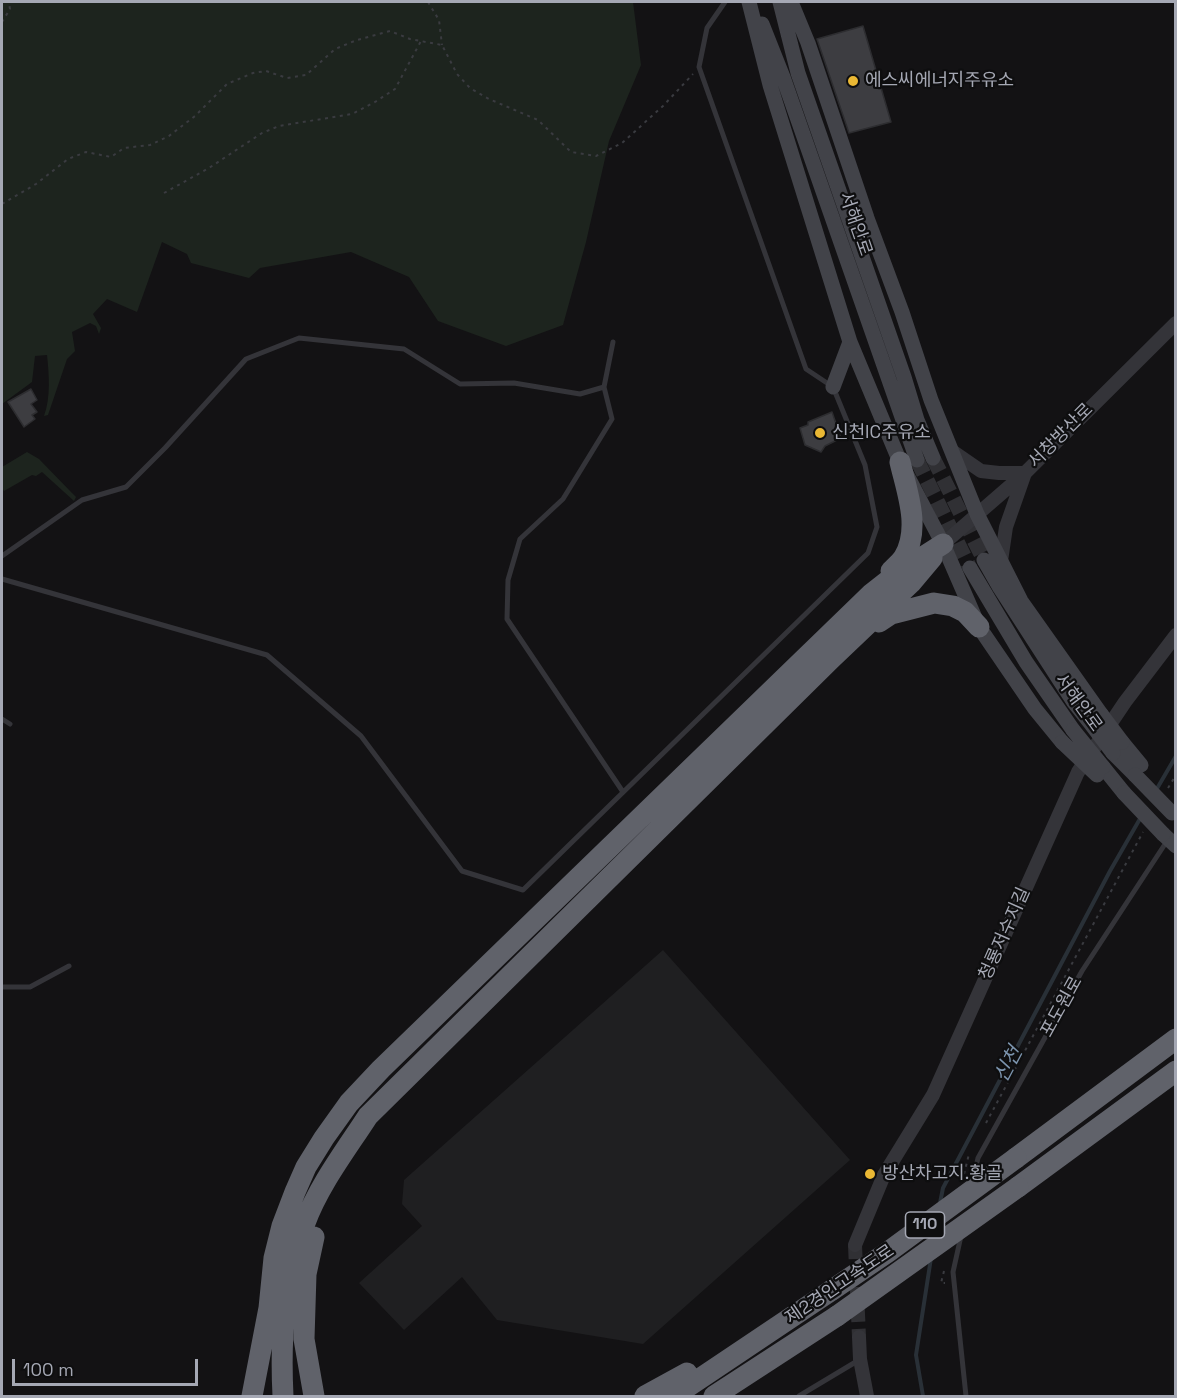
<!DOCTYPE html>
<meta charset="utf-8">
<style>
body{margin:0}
#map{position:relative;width:1177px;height:1398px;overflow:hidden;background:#131214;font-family:"Space Grotesk",sans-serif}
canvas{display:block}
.frame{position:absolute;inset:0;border:3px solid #a5a8b4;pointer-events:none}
.scale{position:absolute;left:12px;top:1359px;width:186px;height:27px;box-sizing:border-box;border:3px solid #a5a8b4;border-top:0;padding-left:8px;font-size:18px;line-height:21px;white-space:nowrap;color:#a5a8b4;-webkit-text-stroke:4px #0e0e0f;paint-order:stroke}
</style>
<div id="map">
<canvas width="1177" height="1398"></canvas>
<div class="frame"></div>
<div class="scale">100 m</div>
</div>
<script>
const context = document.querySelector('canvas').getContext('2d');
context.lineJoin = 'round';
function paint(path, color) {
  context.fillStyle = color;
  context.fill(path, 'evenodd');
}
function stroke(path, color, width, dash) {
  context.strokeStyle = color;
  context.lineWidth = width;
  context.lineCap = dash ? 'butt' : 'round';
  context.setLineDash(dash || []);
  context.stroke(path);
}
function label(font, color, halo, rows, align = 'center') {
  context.font = font + ' "Space Grotesk","Noto Sans KR",sans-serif';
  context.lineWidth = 4.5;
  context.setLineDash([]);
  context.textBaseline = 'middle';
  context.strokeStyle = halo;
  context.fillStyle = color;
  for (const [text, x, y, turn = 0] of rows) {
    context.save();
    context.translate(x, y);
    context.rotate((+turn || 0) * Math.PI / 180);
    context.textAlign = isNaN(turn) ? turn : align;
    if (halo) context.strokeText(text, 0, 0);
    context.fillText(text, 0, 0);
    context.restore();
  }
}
paint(new Path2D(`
 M663 950 850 1160 643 1344 497 1320 462 1277 404 1330 359 1283 422 1226 402 1204 404 1180Z`), '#1f1f21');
paint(new Path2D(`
 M2 2H633L641 65 609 141 586 242 563 325 506 346 438 321 409 277 351 252 260 268 249 278 191 263 187 254 162 242 137 312 107 299 93 314 101 328 99 334 96 326 90 323 72 332 75 351 67 359 48 415 44 416C51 397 49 374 47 355L35 356 32 382 2 404Z
 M27 452 39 459 72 493 76 497 74 501 42 472 36 476 32 475 4 491 2 488V467Z`), '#1d241e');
stroke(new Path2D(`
 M1155 792 1176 756
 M940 1203 943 1188 1110 871 1141 817
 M923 1396 916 1355 931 1258`), '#293037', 4);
const building = new Path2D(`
 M863 26 891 122 849 133 817 39Z
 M31 389 37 400 31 404 37 412 32 415 35 419 24 427 8 402Z
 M832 412 841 438 825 446 821 452 805 445 800 428 808 425V422Z`);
paint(building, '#3d3d41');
stroke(building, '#2d2d30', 1.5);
stroke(new Path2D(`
 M855 1245 859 1337`), '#303034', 14, [14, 7]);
stroke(new Path2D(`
 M933 458 984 560
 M917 460 970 568`), '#303034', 15, [15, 8]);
stroke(new Path2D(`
 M428 2 439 20 442 45
 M2 22 10 9 9 4 11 2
 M164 193 209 168 262 133 279 126 352 114 375 102 395 89 421 41
 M2 204 36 184 68 159 86 152 111 157 124 148 150 145 169 136 195 116 227 84 253 73 266 71 287 78 306 75 335 49 357 40 390 31 410 39 442 45 457 74 470 88 489 99 538 120 571 152 596 156 622 143 663 106 693 74
 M1168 788 1176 775
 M986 1123 1143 832
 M964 1174 969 1154
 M944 1271 941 1283H945`), '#3a3b40', 2, [3, 4.5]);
stroke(new Path2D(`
 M613 342 604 387 612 419 563 499 520 539 508 580 507 619 623 792
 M2 556 82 500 126 487 165 448 246 359 299 338 404 349 460 384 514 383 580 394 604 387
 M2 579 267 655 361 736 462 871 523 890 868 553 877 527 865 465 833 387 806 369 699 67 707 28 725 2
 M2 719 10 724
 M2 987H30L69 966
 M973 1180 978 1158 1082 971 1167 841
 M961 1236 953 1272 966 1396
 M799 1396 859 1360`), '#343439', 5);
stroke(new Path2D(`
 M952 451 981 471 999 473H1025L1006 527 1001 561
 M943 544 1025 473 1176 323
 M855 1245 884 1175 933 1095 1078 772 1125 702 1176 635
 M859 1337 860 1359 867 1396`), '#343439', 14);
stroke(new Path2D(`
 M749 2 770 85 850 342 900 462 943 544 979 627 1035 709 1062 742
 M780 2 798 73 904 377 917 420 933 458
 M791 2 808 43 867 218 902 312 931 400 977 514 1021 601 1101 714
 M762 24 783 77 917 460
 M833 387 850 342
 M984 560 1000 588 1073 701 1088 720
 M970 568 1026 662 1073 730
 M1122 742 1141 765
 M1113 753 1135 775
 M1103 767 1124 793
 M1163 834 1176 846`), '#424349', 15);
stroke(new Path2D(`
 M891 571C895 567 901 562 904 557 921 528 907 492 900 462
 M879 622 891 614 934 603 953 606 965 612 979 627
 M1016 1158 1176 1039
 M1018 1187 1176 1071
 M252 1396 269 1308 274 1258 282 1226 295 1192 306 1167 324 1138 349 1103 381 1069 871 594 899 572 943 544
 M283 1396C280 1336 284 1281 305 1223 319 1185 346 1150 368 1116L831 659 911 583 932 558
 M314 1396 304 1339 306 1274 314 1237
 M645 1396 687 1373
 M674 1396 832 1290
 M714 1396 837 1316`), '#60626a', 21);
stroke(new Path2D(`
 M1101 714 1122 742
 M1088 720 1113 753
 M1073 730 1103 767
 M1062 742 1097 775
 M1135 775 1172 813
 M1124 793 1163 834`), '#424349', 15);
stroke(new Path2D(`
 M832 1290 888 1252 1016 1158
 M837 1316 1018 1187`), '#60626a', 21);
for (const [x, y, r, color] of [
 [853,81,6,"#eab834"],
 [820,433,6,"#eab834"],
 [870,1174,6,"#eab834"]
]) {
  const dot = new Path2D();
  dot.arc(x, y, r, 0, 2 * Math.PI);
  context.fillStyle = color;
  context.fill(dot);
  stroke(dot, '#0e0e0f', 2);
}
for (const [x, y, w] of [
 [925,1225,39]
]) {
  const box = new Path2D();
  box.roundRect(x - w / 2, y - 13, w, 26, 4.5);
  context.fillStyle = '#0e0e0f';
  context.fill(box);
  stroke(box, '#a5a8b4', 1.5);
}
label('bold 16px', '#a5a8b4', null, [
 ["110",925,1225]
]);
label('18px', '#a5a8b4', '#0e0e0f', [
 ["에스씨에너지주유소",865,81],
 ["신천IC주유소",832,433],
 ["방산차고지.황골",882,1174]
], 'left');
label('18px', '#a5a8b4', '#0e0e0f', [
 ["서해안로",855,224,71],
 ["서창방산로",1061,436,-45],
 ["서해안로",1078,703,54],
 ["청룡저수지길",1005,934,-66],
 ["포도원로",1062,1007,-61],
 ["제2경인고속도로",840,1285,-34]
]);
label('italic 20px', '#7c94ae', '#0e0e0f', [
 ["신천",1009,1065,-62]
]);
</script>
